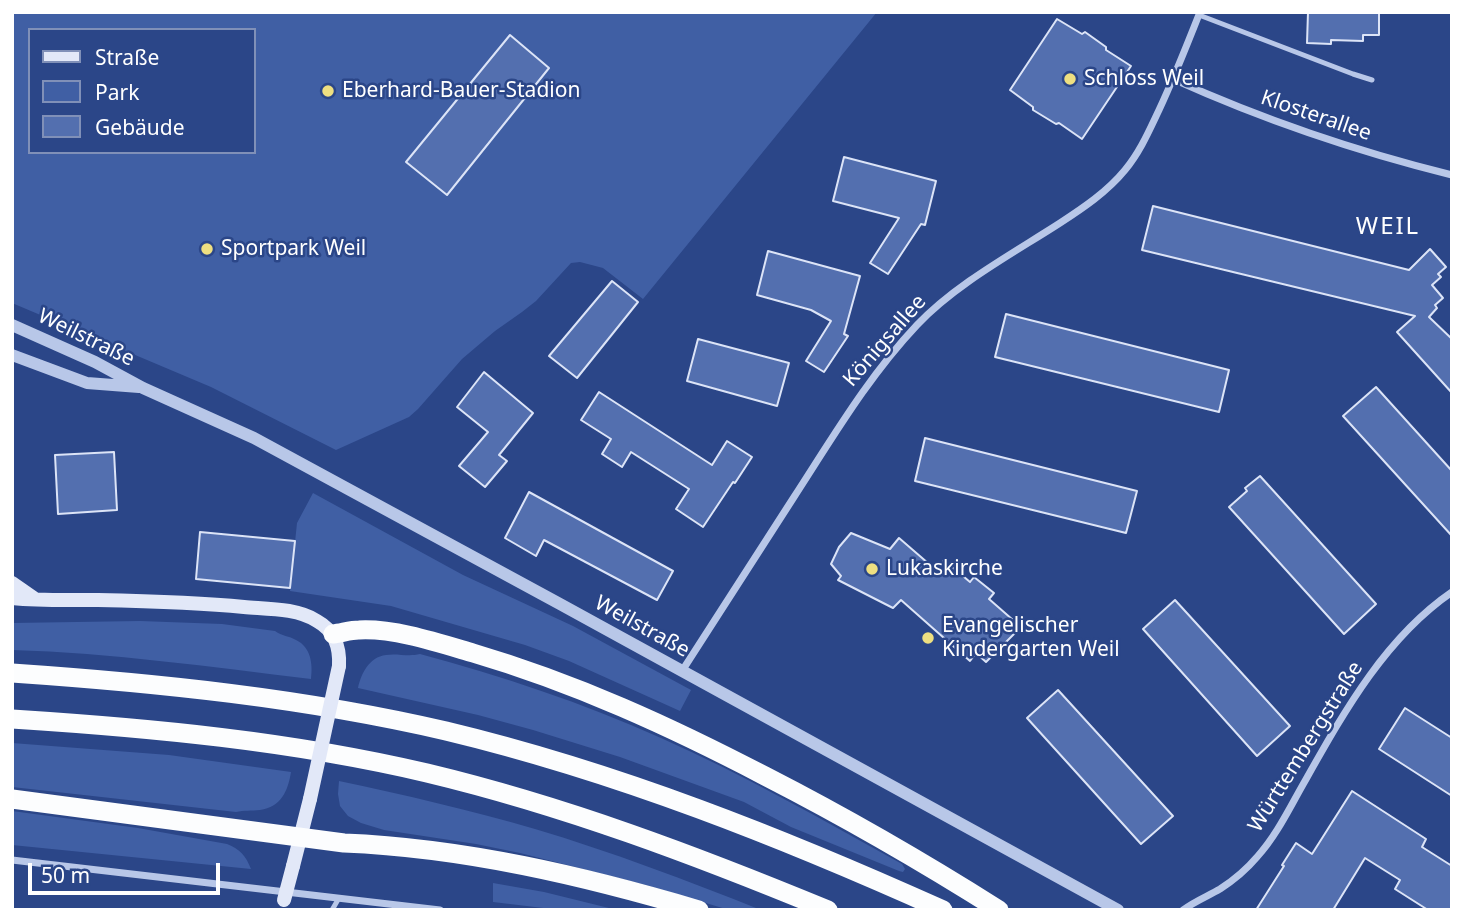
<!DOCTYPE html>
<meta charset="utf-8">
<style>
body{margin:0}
#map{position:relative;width:1464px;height:922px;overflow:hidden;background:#2b4688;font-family:"Noto Sans",sans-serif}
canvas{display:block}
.frame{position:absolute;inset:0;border:14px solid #fff;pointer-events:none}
.legend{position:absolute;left:28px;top:28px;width:228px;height:126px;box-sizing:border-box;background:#2b4688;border:2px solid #8090b8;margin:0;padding:9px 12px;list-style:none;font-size:21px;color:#fff}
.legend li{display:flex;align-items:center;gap:14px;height:35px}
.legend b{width:35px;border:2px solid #8090b8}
.scale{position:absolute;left:28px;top:863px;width:192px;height:32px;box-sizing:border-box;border:4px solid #fff;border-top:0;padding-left:9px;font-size:21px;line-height:24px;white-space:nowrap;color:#fff;-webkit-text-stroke:5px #2b4688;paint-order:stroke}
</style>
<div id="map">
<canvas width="1464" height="922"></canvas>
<div class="frame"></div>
<ul class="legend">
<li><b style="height:9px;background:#e2e8f8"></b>Straße</li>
<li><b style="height:19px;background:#405fa4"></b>Park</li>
<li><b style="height:19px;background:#536faf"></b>Gebäude</li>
</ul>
<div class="scale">50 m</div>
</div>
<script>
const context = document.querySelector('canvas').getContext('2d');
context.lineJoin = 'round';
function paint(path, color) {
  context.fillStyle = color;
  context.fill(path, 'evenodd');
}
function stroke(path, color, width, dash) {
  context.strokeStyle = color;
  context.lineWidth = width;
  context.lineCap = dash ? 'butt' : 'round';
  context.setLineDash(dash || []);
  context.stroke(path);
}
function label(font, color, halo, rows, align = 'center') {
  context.font = font + ' "Noto Sans",sans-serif';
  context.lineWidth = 5;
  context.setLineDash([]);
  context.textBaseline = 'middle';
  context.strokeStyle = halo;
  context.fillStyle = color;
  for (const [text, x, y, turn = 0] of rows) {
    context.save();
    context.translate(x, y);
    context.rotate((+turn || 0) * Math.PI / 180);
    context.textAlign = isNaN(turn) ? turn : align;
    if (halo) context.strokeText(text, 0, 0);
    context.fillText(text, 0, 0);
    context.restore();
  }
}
paint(new Path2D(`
 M12 12H877L643 299 603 268 580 262 571 263 536 301 522 312 495 331 462 359 418 409 409 417 336 450 211 387 12 303ZM30 30H254V152H30Z
 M313 493 463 575 573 626 691 690 680 711 569 661 525 645 391 606 290 591 297 523Z
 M140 621 222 624 275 631C282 636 289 636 296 640 311 647 313 664 311 679 211 667 112 653 12 650V623Z
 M420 654C502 676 583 703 661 738 744 775 823 820 902 864L905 869 903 872 899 871 791 827 744 802 620 757 533 730 478 715 358 688C361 674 369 657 386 655 397 653 408 657 420 654Z
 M12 743 169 755 291 772C288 791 281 807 260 810 251 811 244 810 236 812L12 787Z
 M339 781C405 795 470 810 535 829 612 852 686 880 761 910H729L646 885 520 853 476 844 384 830 361 823 348 816 340 806 338 794Z
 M12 811 138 828 227 844C240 849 246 856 251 869L12 845Z
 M493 883 544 892 617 910H560L493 902Z`), '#405fa4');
const building = new Path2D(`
 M1308 12H1379V35H1363V41L1331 40V44L1307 43Z
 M1057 19 1082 34 1085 32 1106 47V50L1131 66 1082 139 1059 123 1056 124 1033 110V107L1010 90Z
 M510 35 549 68 447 195 406 162Z
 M844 157 936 181 925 225 921 224 888 274 870 263 899 218 833 201Z
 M1153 206 1409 270 1430 249 1446 267 1438 274 1441 277 1432 285 1443 298 1435 305 1437 308 1429 317 1452 339V393L1397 332 1415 316 1142 250Z
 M768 251 860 276 844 334 848 336 824 372 806 361 831 321 811 310 757 295Z
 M612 281 638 302 577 378 549 356Z
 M1006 314 1229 370 1219 412 995 357Z
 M698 339 789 363 777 406 687 381Z
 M484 372 533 413 499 455 507 461 485 487 459 466 488 432 457 407Z
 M1376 387 1452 471V536L1343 416Z
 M599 392 712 465 727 441 752 457 735 483 733 482 703 527 676 509 689 489 631 452 622 467 602 454 611 439 581 420Z
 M925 438 1137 491 1126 533 915 481Z
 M114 452 117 510 58 514 55 455Z
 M1260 476 1376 604 1344 634 1229 507 1247 491 1245 488Z
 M529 492 673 571 657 600 544 540 536 556 505 538Z
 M200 532 295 541 290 588 196 579Z
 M851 533 890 549 899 538 936 570 944 560 970 582 974 577 994 593 989 599 1021 627 986 662 976 653 970 661 901 600 893 608 838 580 841 576 831 564 839 547Z
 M1175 600 1290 726 1257 756 1143 629Z
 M1058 690 1173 816 1141 844 1027 718Z
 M1405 708 1452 738V796L1379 749Z
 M1352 791 1426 839 1422 847 1452 866V910H1428L1395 889 1400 880 1365 858 1333 910H1256L1284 866 1282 865 1296 843 1312 854Z`);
paint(building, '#536faf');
stroke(building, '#dce4f7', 2);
stroke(new Path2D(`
 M1199 15 1353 74 1372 80
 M332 910 339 898`), '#b8c7e8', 5);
stroke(new Path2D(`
 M1173 79C1264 120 1355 151 1452 175
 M682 671C719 613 757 555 794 497 833 437 868 377 917 325 956 284 1012 254 1060 223 1083 208 1107 192 1125 170 1140 152 1149 131 1159 110 1174 78 1187 45 1200 12
 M12 860 440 910
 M1183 910C1195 901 1208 896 1220 889 1234 880 1246 870 1257 857 1277 835 1290 807 1305 781 1344 712 1385 638 1452 592`), '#b8c7e8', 7);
stroke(new Path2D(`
 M12 325 95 362 143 388 254 438 560 604 1118 910
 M12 355 87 383 139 387`), '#b8c7e8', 12);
stroke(new Path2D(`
 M12 583 35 599
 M12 598C41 601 70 600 98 600 147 601 195 602 244 607 267 609 297 608 317 621 335 631 340 647 339 666
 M293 866 310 799`), '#e2e8f8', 14);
stroke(new Path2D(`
 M333 634C342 633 350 630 359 630 394 628 439 643 473 653 575 683 671 727 765 776 845 817 923 862 999 910
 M12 673C158 683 304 698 446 731 617 772 783 838 943 910
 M12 719C152 728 291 741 427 773 565 806 697 856 828 910
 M12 799 344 843C465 848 584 876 699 910`), '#fcfdfe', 19);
stroke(new Path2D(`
 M310 799 339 666
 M284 900 293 866`), '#e2e8f8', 14);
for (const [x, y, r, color] of [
 [1070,79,7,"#eedf81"],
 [328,91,7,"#eedf81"],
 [207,249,7,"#eedf81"],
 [872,569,7,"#eedf81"],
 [928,638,7,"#eedf81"]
]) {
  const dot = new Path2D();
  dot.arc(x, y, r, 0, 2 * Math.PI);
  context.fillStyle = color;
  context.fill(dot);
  stroke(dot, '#2b4688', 2.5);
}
label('21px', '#fff', '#2b4688', [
 ["Schloss Weil",1084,79],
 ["Eberhard-Bauer-Stadion",342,91],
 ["Sportpark Weil",221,249],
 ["Lukaskirche",886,569],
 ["Evangelischer",942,626],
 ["Kindergarten Weil",942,650]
], 'left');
label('21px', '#fff', '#2b4688', [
 ["Klosterallee",1316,116,19],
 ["Weilstraße",86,338,26],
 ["Königsallee",885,341,-49],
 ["Weilstraße",642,627,29],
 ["Württembergstraße",1306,747,-58]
]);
context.letterSpacing = '2px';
label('24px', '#fff', '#2b4688', [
 ["WEIL",1388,227]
]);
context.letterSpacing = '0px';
</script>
